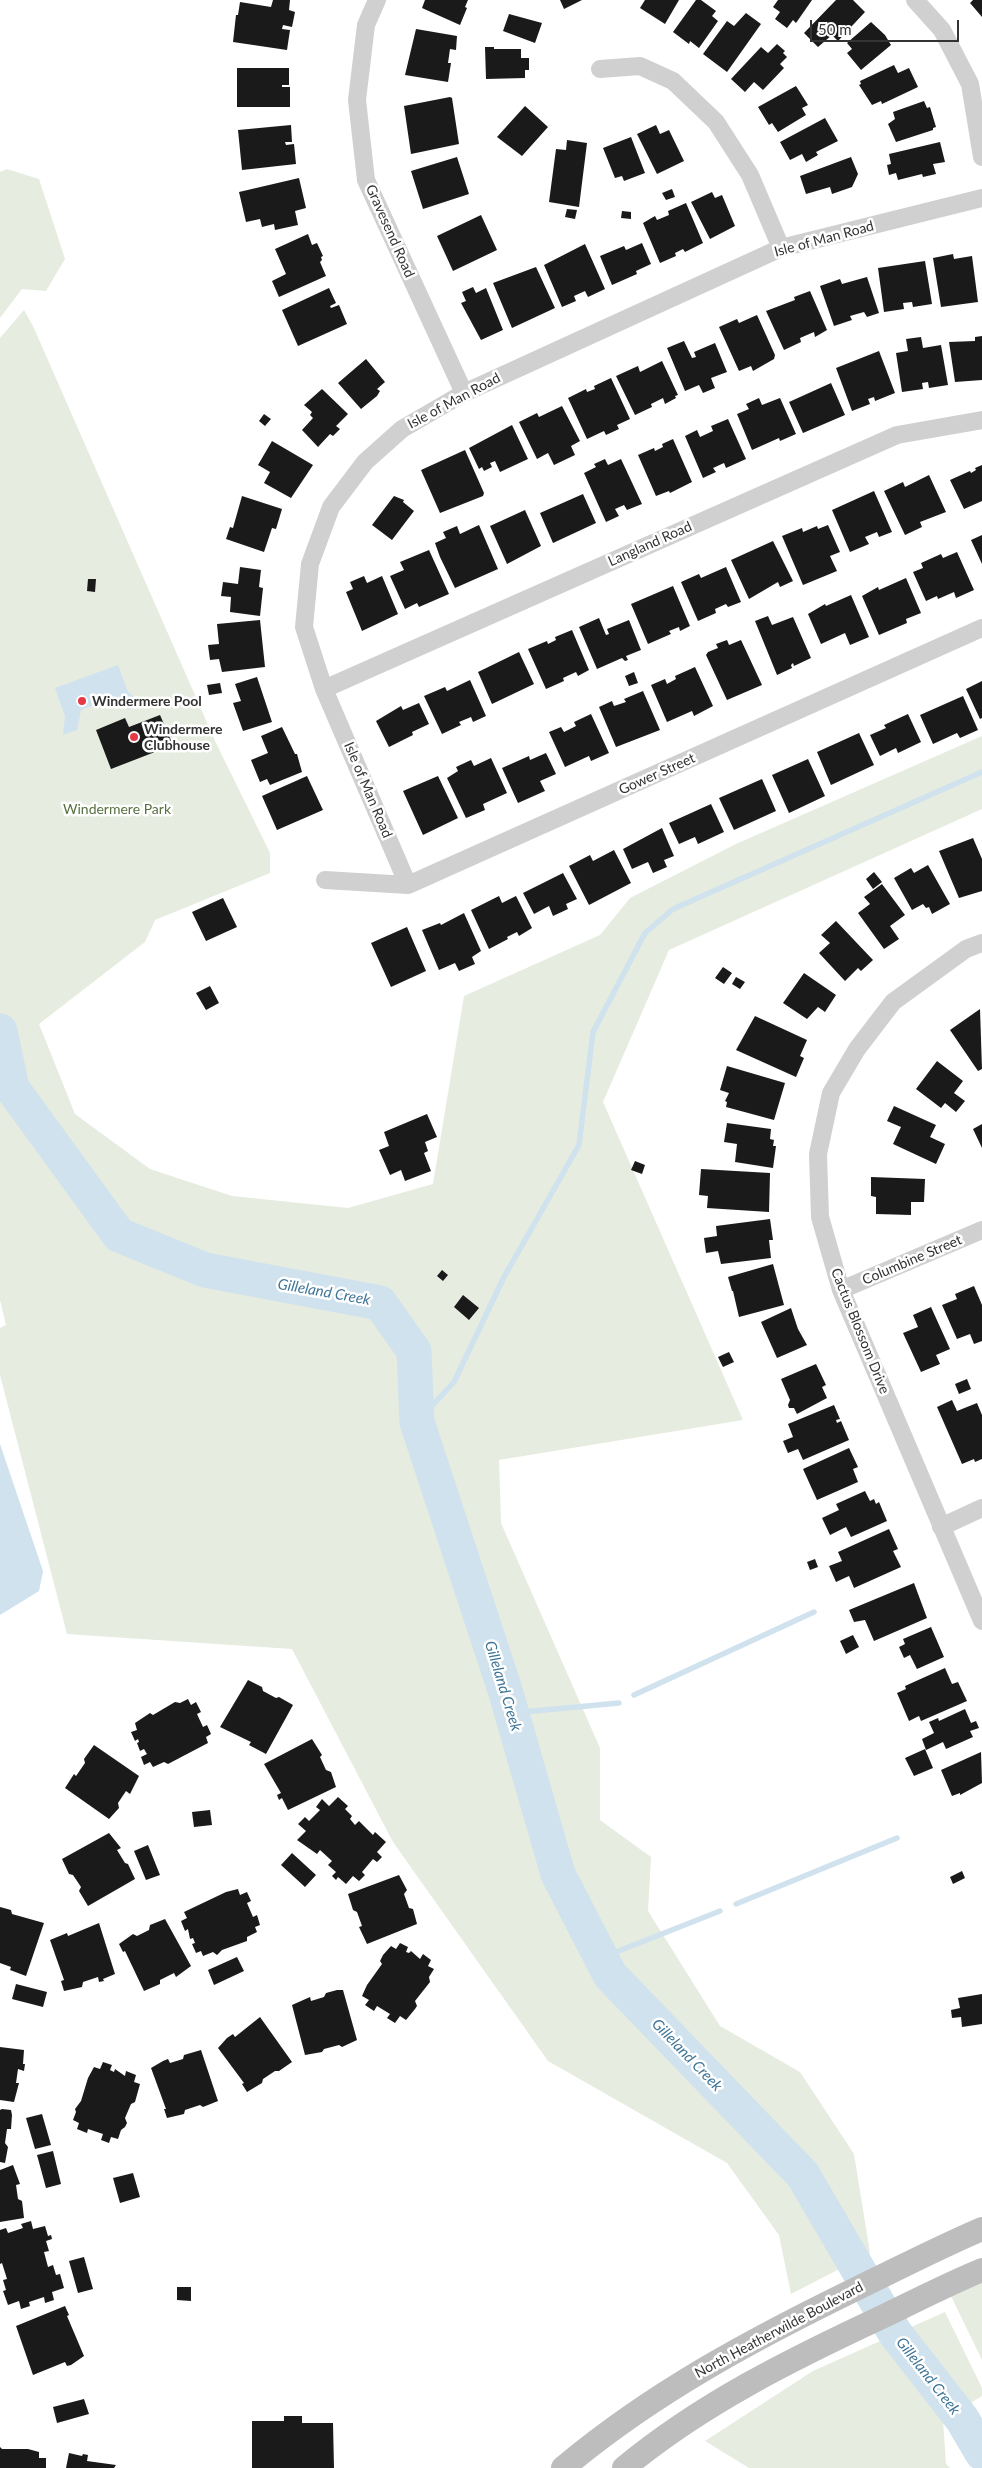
<!DOCTYPE html>
<style>
body{margin:0}
#map{position:relative;width:982px;height:2468px;overflow:hidden;background:#fff;font-family:Lato,sans-serif}
canvas{display:block}
.scale{position:absolute;left:810px;top:20px;width:149px;height:22px;box-sizing:border-box;border:2px solid #333;border-top:0;padding-left:6px;font-size:15px;line-height:18px;white-space:nowrap;color:#333;-webkit-text-stroke:4px #fff;paint-order:stroke}
</style>
<div id="map">
<canvas width="982" height="2468"></canvas>
<div class="scale">50 m</div>
</div>
<script>
const context = document.querySelector('canvas').getContext('2d');
context.lineJoin = 'round';
function paint(path, color) {
  context.fillStyle = color;
  context.fill(path, 'evenodd');
}
function stroke(path, color, width, dash) {
  context.strokeStyle = color;
  context.lineWidth = width;
  context.lineCap = dash ? 'butt' : 'round';
  context.setLineDash(dash || []);
  context.stroke(path);
}
function label(font, color, halo, rows, align = 'center') {
  context.font = font + ' Lato,sans-serif';
  context.lineWidth = 5;
  context.setLineDash([]);
  context.textBaseline = 'middle';
  context.strokeStyle = halo;
  context.fillStyle = color;
  for (const [text, x, y, turn = 0] of rows) {
    context.save();
    context.translate(x, y);
    context.rotate((+turn || 0) * Math.PI / 180);
    context.textAlign = isNaN(turn) ? turn : align;
    if (halo) context.strokeText(text, 0, 0);
    context.fillText(text, 0, 0);
    context.restore();
  }
}
paint(new Path2D(`
 M7 169 39 179 65 259 46 291 22 289 0 318V172Z
 M24 310 33 326 216 743 270 853V873L155 920 145 942 39 1024 75 1114 150 1169 232 1196 348 1208 433 1184 464 996 600 935 630 898 736 844 982 736V809L669 950 603 1102 743 1420 499 1460 501 1523 600 1748V1820L651 1857 648 1911 720 2026 800 2072 854 2154 870 2253 791 2294 779 2235 727 2163 548 2061 393 1842 292 1649 67 1634 0 1375V1328L6 1325 0 1300V1056L11 1044 4 1022 0 1024V338Z
 M982 2283V2360L951 2296Z
 M945 2312 982 2388V2396L943 2420 946 2464 950 2468H749L705 2441 813 2371Z`), '#e6ecdf');
paint(new Path2D(`
 M118 665 128 692 143 704 129 710 113 698 81 710 77 730 63 735 65 716 55 688Z
 M0 1444 43 1571 39 1591 0 1615Z`), '#cfe2ee');
stroke(new Path2D(`
 M417 1422 454 1382 504 1277 579 1145 593 1032 645 933 673 909 982 772
 M634 1695 814 1612
 M512 1713 619 1703
 M736 1904 897 1838
 M601 1958 720 1911`), '#cfe2ee', 5.5);
stroke(new Path2D(`
 M0 1031 12 1088 119 1235 205 1270 380 1303 414 1351 417 1422 505 1690 558 1874 610 1975 803 2175 895 2333 962 2419 982 2453`), '#cfe2ee', 35);
paint(new Path2D(`
 M273 0H290L289 10 295 12 292 27 283 25 282 29 290 30 287 50 233 42 236 15H238L240 2 271 7Z
 M425 0H468L465 7 467 8 460 25 422 8Z
 M560 0H582L564 9Z
 M645 0H679L665 24 640 8Z
 M696 0H701L716 11 712 16 718 21 699 48 690 41 689 44 673 32Z
 M778 0H812L796 23 793 20 787 28 775 19 780 12 773 7Z
 M836 0H853L865 12 838 41 832 35 818 47 804 33Z
 M973 0H982V17L970 3Z
 M746 13 761 24 727 72 703 54 727 21 734 26Z
 M509 14 542 23 535 43 503 31Z
 M871 22 885 35 891 45 861 70 847 53 852 49 847 43Z
 M416 29 457 36 456 50 450 49 448 63H451L448 82 405 75Z
 M777 44 785 51 783 53 787 57 780 64 784 68 763 90 754 82 745 92 731 79 761 47 768 53Z
 M485 47H494V49H521V58H529V70H525V78L486 79Z
 M894 65 898 73 909 68 918 87 882 104 881 101 872 105 859 85 861 84 860 81Z
 M237 68H289V85H282V87H290V107H237Z
 M796 86 808 105 802 108 806 115 778 132 772 123 769 125 758 107Z
 M450 97 452 98 459 144 411 154 404 106Z
 M924 101 927 108 930 107 936 127 933 128V130L896 142 888 124 895 119 893 112Z
 M525 106 548 127 522 156 497 137Z
 M825 118 838 141 816 152 818 155 806 162 802 154 790 160 780 142Z
 M291 125 292 142H285L286 145 294 144 296 164 242 170 238 130Z
 M656 125 660 134 669 130 684 161 657 174 637 134Z
 M631 137 645 173 624 181 622 176 615 178 603 148Z
 M567 140 587 143 579 207 549 202 556 149 566 150Z
 M940 142 945 162 933 164 936 174 923 177 922 174 898 180 896 173 889 175 887 165 891 164 889 154Z
 M457 157 469 194 423 209 411 171Z
 M851 157 858 174 852 187 832 194 830 187 806 194 800 176Z
 M299 178 306 208 295 211 298 225 275 230 274 224 262 227 260 219 246 222 239 192Z
 M672 189 675 197 666 200 662 193Z
 M712 192 715 198 722 195 735 226 710 239 691 202Z
 M686 203 703 243 685 252 683 249 675 253 676 256 660 263 643 223 655 216 657 220 669 215 668 211Z
 M567 209 577 210 575 219 565 217Z
 M622 211 631 212V219L621 218Z
 M481 215 497 250 453 271 437 236Z
 M308 234 312 245 317 243 323 256 321 257 322 260 320 262 326 276 279 297 272 281 286 274 275 249Z
 M642 243 651 264 636 271 637 274 612 285 600 256 624 246 626 250Z
 M585 244 605 289 588 297 585 291 574 296 576 301 562 307 544 265Z
 M953 254 954 259 972 256 978 302 941 307 933 258Z
 M925 261 932 304 913 307 912 302 903 303 904 309 884 312 878 268Z
 M536 267 555 308 512 328 493 283Z
 M867 277 879 313 867 317 864 312 850 316 852 320 834 326 820 286 840 279 842 284Z
 M473 287 476 293 486 288 503 330 481 340 461 303 466 301 462 292Z
 M329 288 336 303 330 306 331 308 339 305 347 324 298 346 282 310Z
 M810 291 827 330 815 337 814 332 800 338 801 342 784 350 766 311 795 300 794 297Z
 M757 315 775 355 774 359 753 371 751 366 739 371 719 327 737 319 739 323Z
 M982 336V380L955 382 949 342 975 341V337Z
 M921 337 923 348 941 345 948 385 929 388 928 382 922 383 923 389 902 392 896 353 908 351 906 339Z
 M684 341 692 358 696 357 694 352 715 343 727 372 711 378 715 388 703 393 699 385 685 391 667 348Z
 M879 351 895 393 875 401 874 397 868 399 870 404 852 411 836 368Z
 M366 359 385 382 377 389 380 391 377 396 361 409 338 383Z
 M662 361 678 395 675 396 676 398 665 404 663 398 651 404 652 407 635 415 616 376 638 366 640 372Z
 M611 378 630 419 617 425 619 429 606 435 604 431 587 439 568 398 586 389 587 392 595 389 594 386Z
 M831 383 845 415 803 433 789 402Z
 M322 389 348 414 336 426 340 429 333 436 330 434 318 447 302 430 313 418 310 415 312 412 304 405Z
 M759 398 762 405 780 398 796 434 780 441 779 438 752 450 737 414 749 409 746 404Z
 M562 406 580 441 571 446 575 455 554 465 548 453 537 459 519 422 537 413 539 417Z
 M264 414 271 419 265 426 259 421Z
 M728 419 746 459 726 468 724 463 713 468 716 472 703 478 685 436 697 430 700 437 713 431 711 426Z
 M512 425 528 459 500 472 495 461 490 463 492 467 484 471 482 467 479 469 469 448Z
 M673 439 692 482 670 493 669 491 656 496 638 455 654 448 655 451 663 447 662 444Z
 M272 441 313 465 291 498 264 483 270 472 258 465Z
 M465 450 484 493 483 496 440 513 421 470Z
 M605 459 608 465 621 459 642 504 627 510 624 505 615 509 619 516 606 522 584 473 596 467 594 464Z
 M982 465V501L964 509 950 480 970 471 971 473 976 470 975 468Z
 M929 475 946 512 920 522 922 527 905 535 884 491 903 482 905 487Z
 M874 491 892 532 879 537 877 532 865 537 869 544 850 552 832 510Z
 M583 494 596 523 553 543 540 513Z
 M242 496 282 509 276 529 272 528 264 552 226 539 230 527 233 528Z
 M394 496 404 500 403 502 414 511 392 540 372 525Z
 M525 510 541 546 507 564 490 526Z
 M479 525 498 569 455 588 440 557 435 543 446 538 443 532 457 526 460 534Z
 M828 525 840 552 830 556 837 571 803 585 782 536 802 528 803 532 817 526 818 529Z
 M982 535V564L971 540Z
 M773 541 793 581 780 587 778 582 749 599 731 560Z
 M429 550 449 594 419 607 417 603 405 609 390 576 404 570 400 562Z
 M957 552 974 590 956 598 954 592 938 599 937 596 926 601 913 572 923 568 921 563 941 554 943 558Z
 M240 567 261 570 259 587 263 588 260 616 230 612 231 597 221 596 223 582 238 584Z
 M726 567 741 602 728 607 726 604 715 609 716 613 698 621 681 582 699 574 701 578Z
 M364 576 367 583 382 576 398 614 362 631 346 592 353 589 350 582Z
 M906 578 921 613 906 619 907 623 879 635 862 596 878 587 879 590Z
 M88 579H96L95 592 87 591Z
 M673 586 690 626 680 631 679 627 669 631 671 634 648 644 631 604Z
 M851 595 869 637 850 645 845 633 821 644 808 614 825 604 826 606Z
 M768 616 772 625 793 617 811 658 794 666 793 663 791 665 792 668 777 675 755 621Z
 M599 618 606 635 609 634 607 629 629 620 641 650 626 656 628 660 625 661 622 658 597 669 579 627Z
 M260 620 265 667 222 672 219 659 210 660 208 645 219 644 217 624Z
 M572 630 589 670 578 676 576 672 563 678 564 681 546 689 528 649 547 641 548 644 556 640 555 637Z
 M727 640 729 645 741 640 762 685 727 700 706 655 708 652 718 648 716 644Z
 M519 652 534 684 492 704 478 672Z
 M695 667 713 706 694 716 692 711 667 722 651 685 665 679 667 684 676 679 675 676Z
 M634 672 638 683 629 686 625 676Z
 M257 677 272 722 243 731 233 703 241 701 235 684Z
 M470 680 486 716 473 722 471 717 459 722 461 725 442 734 424 696 445 687 447 691Z
 M982 681V718L980 719 966 689Z
 M220 683 222 693 209 695 207 685Z
 M643 691 660 730 616 747 599 707 612 701 614 706 626 702 624 699Z
 M963 696 978 730 960 738 957 733 933 744 920 715Z
 M419 703 429 724 412 732 413 735 389 747 376 721 401 706 403 710Z
 M591 714 609 753 591 761 589 756 565 767 549 732 561 727 564 732 576 726 574 722Z
 M908 714 921 742 898 753 896 748 880 756 870 735 886 728 884 725Z
 M160 715 173 745 111 769 96 730 125 718 129 727Z
 M282 727 295 754H297L302 772 270 785 267 779 260 782 251 760 268 753 261 736Z
 M859 733 874 765 831 785 817 752Z
 M546 753 556 774 540 781 545 791 518 803 502 768 529 756 530 760Z
 M491 758 507 793 483 804 485 810 466 818 447 778 458 771 456 767 471 760 474 766Z
 M808 759 825 796 789 813 772 775Z
 M307 776 323 810 277 830 262 796Z
 M438 776 458 818 423 835 403 791Z
 M762 779 776 811 734 830 719 798Z
 M711 804 724 832 698 844 695 837 679 844 669 823Z
 M662 828 674 856 664 860 667 867 653 873 648 862 632 869 623 849Z
 M973 838 982 859V891L959 898 939 851Z
 M614 850 631 883 589 905 569 866 590 855 593 861Z
 M928 865 950 904 932 914 929 907 926 908 923 904 912 910 894 878 911 868 914 873Z
 M874 872 882 882 873 889 866 879Z
 M563 873 577 899 566 904 568 909 553 916 549 906 534 914 523 893Z
 M882 884 905 915 890 926 899 939 884 949 858 913 870 904 864 897Z
 M499 896 502 903 516 896 532 928 519 936 517 932 507 937 508 939 489 949 471 910Z
 M223 898 237 927 206 941 192 912Z
 M464 913 481 951 472 957 475 964 459 971 455 963 439 970 422 930 440 923 441 925Z
 M836 921 873 960 861 971 858 968 845 981 819 953 830 943 821 935Z
 M407 927 426 971 391 987 371 943Z
 M723 967 732 973 724 984 715 978Z
 M804 973 836 995 825 1012 818 1007 807 1019 783 1003Z
 M736 977 745 982 740 989 732 984Z
 M210 986 219 1003 206 1010 196 993Z
 M980 1009 982 1069 978 1071 950 1030Z
 M755 1016 807 1040 800 1056 804 1058 796 1077 736 1050Z
 M937 1061 963 1081 954 1093 965 1101 956 1112 945 1103 941 1108 916 1089Z
 M727 1066 785 1083 774 1120 726 1107 727 1102 725 1101 729 1093 720 1090Z
 M894 1106 936 1125 930 1137 945 1144 936 1164 893 1144 901 1127 887 1121Z
 M427 1114 437 1137 425 1142 428 1151 424 1153 431 1171 405 1181 401 1170 390 1175 379 1150 389 1146 384 1132Z
 M727 1123 771 1129 770 1139 774 1140 773 1146H776L773 1168 735 1162 737 1144 724 1142Z
 M982 1124V1148L973 1129Z
 M635 1161 645 1165 642 1174 631 1170Z
 M701 1169 770 1173 769 1212 707 1208 708 1196 699 1195Z
 M871 1177 925 1179 924 1202H911V1215L876 1214V1197L871 1196Z
 M770 1219 773 1240H769L771 1258 721 1264 718 1251 706 1253 704 1238 717 1236 716 1226Z
 M773 1264 784 1305 739 1317 733 1291H732L728 1277Z
 M442 1270 448 1275 443 1281 437 1276Z
 M974 1286 982 1305V1341L974 1344 970 1334 957 1339 942 1305 957 1299 955 1294Z
 M463 1295 479 1308 469 1320 454 1307Z
 M931 1307 950 1349 936 1355 940 1364 921 1372 903 1333 918 1327 913 1315Z
 M791 1308 798 1329 807 1345 777 1358 761 1322Z
 M729 1352 734 1362 723 1367 718 1357Z
 M816 1364 826 1385 822 1387 827 1398 797 1414 794 1408H789L788 1405 790 1400 781 1379Z
 M967 1379 971 1389 959 1394 955 1384Z
 M952 1400 957 1411 977 1403 982 1415V1459L975 1462 974 1459 962 1464 937 1407Z
 M834 1405 840 1419 836 1420 837 1423 841 1421 849 1440 803 1460 798 1449 788 1453 783 1441 793 1437 788 1424Z
 M849 1448 858 1467 853 1469 858 1482 817 1500 803 1469Z
 M865 1491 870 1501 874 1499 876 1504 879 1502 887 1521 851 1537 846 1527 830 1535 822 1518 839 1510 836 1504Z
 M889 1529 898 1549 893 1551 901 1567 854 1588 849 1576 836 1582 829 1566 842 1561 838 1552Z
 M815 1559 818 1567 810 1570 807 1562Z
 M914 1583 927 1618 874 1641 865 1620 854 1622 849 1610Z
 M931 1627 944 1657 917 1669 910 1655 904 1658 899 1647 905 1644 903 1639Z
 M853 1635 859 1647 846 1654 840 1641Z
 M945 1668 952 1684 958 1682 967 1701 921 1721 919 1716 909 1721 897 1693 906 1689 905 1686Z
 M248 1680 262 1687 263 1691 276 1698 279 1697 293 1705 266 1754 249 1745 251 1742 220 1727Z
 M188 1699 191 1705 196 1702 201 1712 197 1714 203 1727 207 1725 211 1734 206 1737 208 1743 168 1764 164 1762 153 1767 150 1762 144 1765 141 1757 147 1754 144 1749 140 1751 137 1743 139 1742 138 1739 135 1741 131 1732 137 1730 135 1723 150 1713 153 1715 175 1702 180 1703Z
 M965 1709 971 1723 976 1721 979 1728 970 1731 973 1737 946 1749 943 1742 926 1750 922 1739 934 1733 929 1722 938 1718 939 1721Z
 M312 1739 322 1755 320 1757 326 1770 331 1772 336 1787 288 1810 282 1798 279 1800 277 1795 281 1793 264 1764Z
 M94 1745 139 1776 130 1794 126 1791 118 1803 119 1808 109 1819 65 1788 74 1774 76 1776 85 1763 84 1759Z
 M925 1749 933 1768 914 1776 905 1758Z
 M981 1752 982 1783 960 1795V1793L952 1796 941 1770Z
 M338 1797 348 1806 345 1809 352 1816 350 1819 355 1825 359 1821 373 1835 375 1832 386 1842 377 1852 382 1857 377 1862 373 1859 362 1872 365 1875 359 1881 353 1876 346 1884 338 1877 336 1880 332 1876 336 1872 328 1865 332 1861 320 1850 317 1854 297 1840 306 1831 298 1824 305 1817 309 1821 320 1810 316 1807 322 1799 329 1806Z
 M210 1810 212 1825 194 1827 192 1812Z
 M109 1833 121 1848 117 1850 125 1863 128 1864 135 1879 88 1906 79 1891 81 1887 73 1875 69 1874 62 1859Z
 M148 1845 160 1875 146 1880 134 1851Z
 M292 1853 316 1875 305 1887 281 1865Z
 M962 1871 965 1878 953 1884 950 1877Z
 M399 1875 407 1890 404 1894 409 1908 413 1909 417 1924 367 1944 359 1927 362 1926 357 1912 353 1910 348 1894Z
 M238 1889 240 1895 247 1892 251 1901 247 1903 253 1917 257 1915 260 1925 255 1927 257 1932 247 1937V1941L222 1950 217 1955 213 1952 203 1956 201 1951 196 1953 192 1944 195 1943 193 1938 190 1939 188 1929 185 1931 181 1921 187 1918 184 1912 226 1892Z
 M0 1907 11 1910 12 1914 44 1923 26 1976 10 1970 11 1967 0 1963Z
 M165 1919 191 1966 176 1977 174 1973 160 1980V1984L144 1991 125 1951 123 1952 119 1944 133 1934 137 1936 149 1930 150 1925Z
 M99 1923 115 1974 103 1979 104 1981 99 1982 98 1977 83 1982 82 1987 64 1991 61 1981 64 1980 50 1940 67 1933 68 1936Z
 M400 1943 408 1947 406 1952 409 1953 411 1951 420 1959 423 1954 431 1960 428 1966 434 1969 429 1977 430 1982 415 2001 417 2006 415 2009 406 2020 400 2016 395 2023 387 2018 390 2014 377 2006 374 2011 365 2005 369 2000 362 1996 367 1985 382 1964 380 1961 383 1955 391 1946 396 1949Z
 M237 1957 244 1971 214 1985 208 1970Z
 M16 1984 47 1992 43 2007 12 1999Z
 M337 1990H343L357 2040 342 2047 339 2045 324 2049 322 2052 305 2055 292 2005 310 1997 311 2001 324 1997 326 1993Z
 M982 1994V2024L962 2027 961 2017 952 2018 951 2010 960 2008 958 1998Z
 M260 2017 292 2062 279 2071H275L263 2079 262 2083 247 2092 242 2084 244 2083 218 2048 227 2038 233 2034 235 2037Z
 M0 2047 24 2050 23 2064H25L24 2071 18 2069 16 2083H19L14 2102 0 2100Z
 M201 2050 218 2101 203 2107 200 2105 185 2110 184 2114 167 2118 164 2109H166L151 2068 163 2061 168 2059 170 2063 183 2059 184 2055Z
 M103 2062 112 2065 110 2070 114 2072 115 2069 125 2076 126 2071 136 2075 134 2082 140 2084 135 2102 131 2104 125 2118 127 2123 125 2127 121 2130 118 2139 111 2137 109 2143 101 2140 103 2134 88 2129 87 2133 77 2129 79 2123 73 2120 76 2112 75 2109 81 2101 88 2078 94 2067 100 2069Z
 M2 2109 11 2110 12 2115 11 2129H7L5 2143 8 2147 5 2163 0 2162V2110Z
 M42 2114 51 2145 35 2149 26 2118Z
 M53 2151 61 2184 46 2188 37 2155Z
 M13 2165 20 2184 16 2185 18 2199 22 2201 24 2218 0 2222V2170Z
 M133 2173 140 2197 120 2203 113 2178Z
 M31 2221 33 2229 45 2226 48 2236 51 2235 52 2239 46 2241 49 2251 44 2252 48 2267 53 2265 56 2275 60 2274 64 2288 52 2292 54 2300 45 2303 44 2297 29 2302 30 2306 21 2309 19 2301 8 2305 3 2291 6 2290 3 2280 7 2279 2 2263 0 2264V2230L6 2228 8 2233 23 2228 21 2224Z
 M84 2257 93 2289 78 2293 69 2261Z
 M177 2287H191V2301L177 2300Z
 M65 2306 69 2315 67 2316 84 2356 71 2365 67 2366 65 2362 33 2375 16 2326Z
 M84 2399 89 2414 57 2423 53 2407Z
 M284 2416H302V2423H333L334 2468H252V2421H284Z
 M0 2447 2 2449H28L39 2452V2458H46V2468H0Z
 M69 2453 82 2456 83 2454 88 2455 87 2461 116 2465 114 2468H66Z`), '#1a1a1a');
stroke(new Path2D(`
 M377 0 366 25 357 100 366 180 464 393
 M915 0 942 30 970 84 982 157
 M600 69 640 66 673 81 716 122 750 175 781 248
 M324 689 897 435 982 420
 M325 880 408 885 982 628
 M408 885 324 689 304 627 310 564 331 507 365 462 402 429 464 393 781 248 982 198
 M982 943 966 949 893 1002 857 1049 831 1093 818 1154 820 1217 841 1290 982 1621
 M841 1290 982 1230
 M941 1527 982 1508`), '#d0d0d0', 18);
stroke(new Path2D(`
 M563 2468C652 2393 755 2338 858 2288 899 2268 940 2247 982 2229
 M624 2468C701 2404 792 2359 882 2317 915 2301 948 2284 982 2270`), '#bdbdbd', 24);
for (const [x, y, r, color] of [
 [82,701,5,"#e63946"],
 [134,737,5,"#e63946"]
]) {
  const dot = new Path2D();
  dot.arc(x, y, r, 0, 2 * Math.PI);
  context.fillStyle = color;
  context.fill(dot);
  stroke(dot, '#fff', 2);
}
label('14px', '#333', '#fff', [
 ["Gravesend Road",390,231,66],
 ["Isle of Man Road",824,239,-15],
 ["Isle of Man Road",454,401,-28],
 ["Langland Road",650,544,-24],
 ["Gower Street",657,774,-24],
 ["Isle of Man Road",368,790,67],
 ["Columbine Street",912,1260,-23],
 ["Cactus Blossom Drive",860,1331,68],
 ["North Heatherwilde Boulevard",779,2330,-28]
]);
label('bold 14px', '#333', '#fff', [
 ["Windermere Pool",92,701],
 ["Windermere",144,729],
 ["Clubhouse",144,745]
], 'left');
label('14px', '#56703f', '#fff', [
 ["Windermere Park",117,809]
]);
label('italic 15px', '#3f7597', '#fff', [
 ["Gilleland Creek",324,1292,10],
 ["Gilleland Creek",503,1686,73],
 ["Gilleland Creek",687,2055,46],
 ["Gilleland Creek",928,2376,52]
]);
</script>
